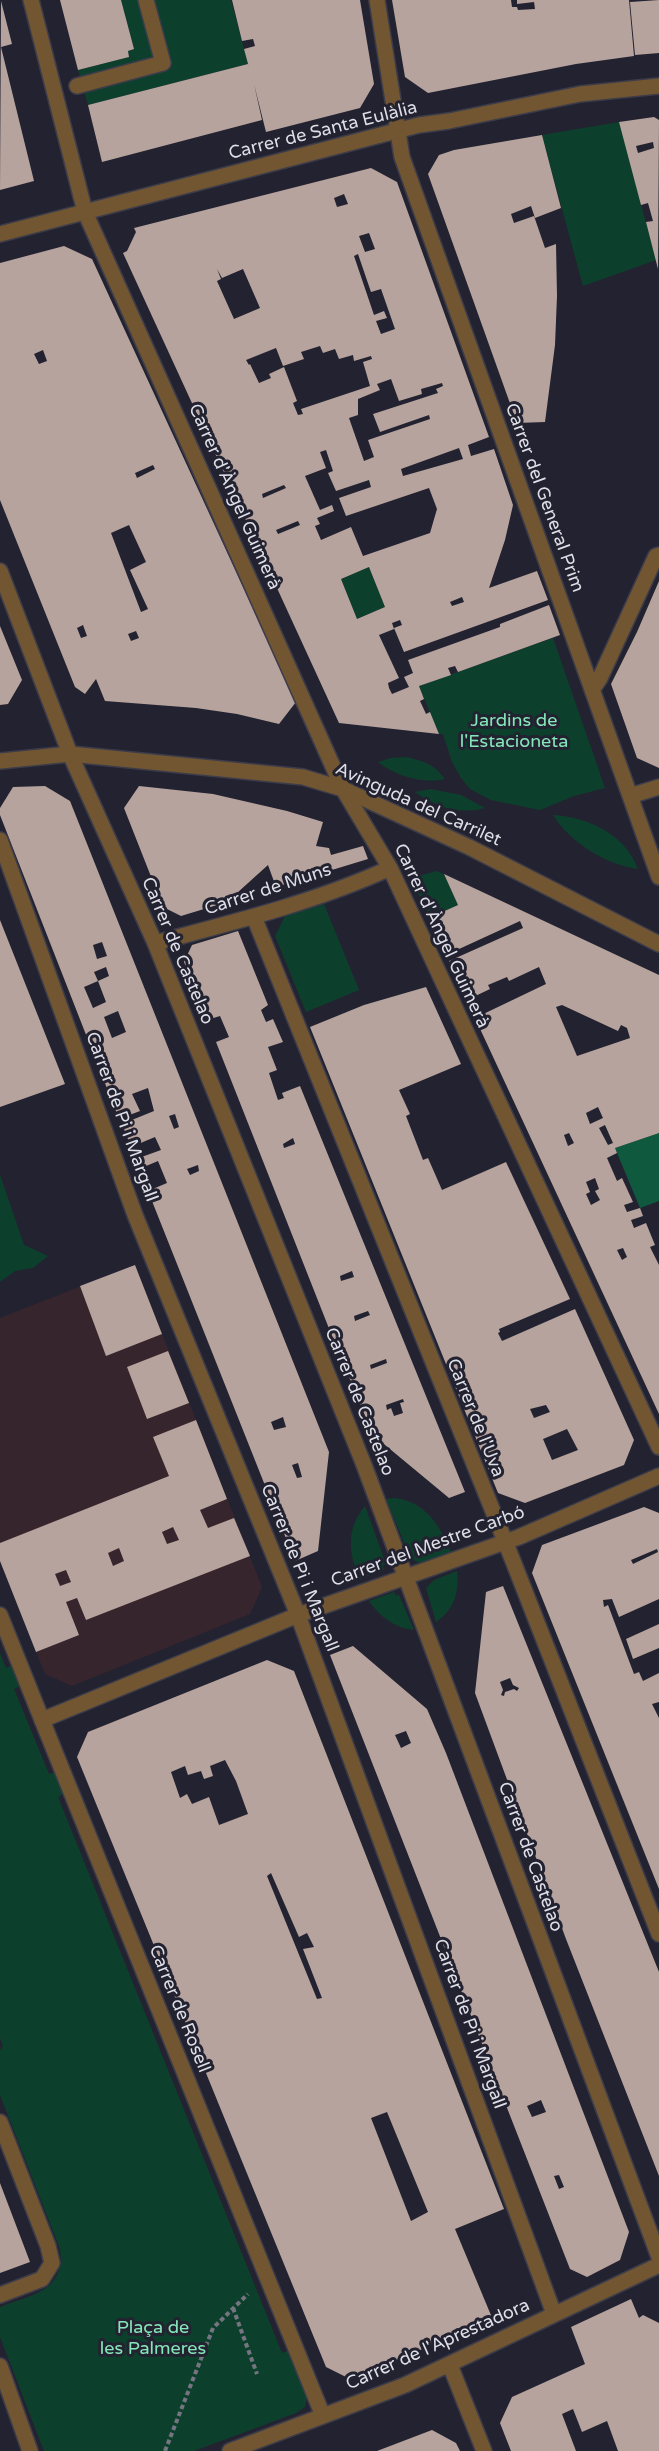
<!DOCTYPE html>
<meta charset="utf-8">
<style>
body{margin:0}
canvas{display:block;background:#222230}
</style>
<canvas width="659" height="2451"></canvas>
<script>
const context = document.querySelector('canvas').getContext('2d');
context.lineJoin = 'round';
function paint(path, color) {
  context.fillStyle = color;
  context.fill(path, 'evenodd');
}
function stroke(path, color, width, dash) {
  context.strokeStyle = color;
  context.lineWidth = width;
  context.lineCap = dash ? 'butt' : 'round';
  context.setLineDash(dash || []);
  context.stroke(path);
}
function label(font, color, halo, rows, align = 'center') {
  context.font = font + ' "Varela Round",sans-serif';
  context.lineWidth = 6;
  context.setLineDash([]);
  context.textBaseline = 'middle';
  context.strokeStyle = halo;
  context.fillStyle = color;
  for (const [text, x, y, turn = 0] of rows) {
    context.save();
    context.translate(x, y);
    context.rotate((+turn || 0) * Math.PI / 180);
    context.textAlign = isNaN(turn) ? turn : align;
    if (halo) context.strokeText(text, 0, 0);
    context.fillText(text, 0, 0);
    context.restore();
  }
}
paint(new Path2D(`
 M135 1265 262 1587 250 1614 72 1686 45 1674 0 1561V1318Z`), '#37252d');
paint(new Path2D(`
 M121 0H231L248 64 88 105 78 70 129 57 128 51 134 49Z
 M619 122 656 260 583 286 542 135Z
 M369 567 385 607 357 619 341 579Z
 M553 638 605 788 574 796 540 810 491 800 470 789 461 778 452 762 443 734H439L419 686Z
 M406 757C423 761 434 764 445 779 422 784 396 776 378 762L391 758Z
 M430 789 461 795 485 808C459 815 436 807 415 792Z
 M553 815C588 817 626 835 638 869 605 864 571 843 553 815Z
 M437 871 444 874 458 905 429 918 411 878Z
 M324 904 359 990 306 1012 275 936 285 916Z
 M0 1175 24 1245 48 1256 33 1268 15 1271 0 1282Z
 M395 1498C426 1502 440 1526 451 1552L420 1563 411 1559 386 1499Z
 M365 1506 386 1564 383 1566 384 1570 360 1579C348 1553 346 1529 365 1506Z
 M457 1571C459 1592 455 1609 436 1622L426 1588 434 1580Z
 M394 1592 396 1596 399 1595 414 1630C395 1628 380 1617 369 1601Z
 M0 1653 6 1668 12 1665 21 1686 14 1689 49 1774 56 1772 65 1793 58 1797 282 2353 290 2350 307 2397 305 2407 296 2413 194 2451H44L0 2337V2307C31 2295 66 2291 60 2249L0 2095V2050L3 2046 0 2038Z`), '#0d402c');
paint(new Path2D(`
 M659 1133V1201L640 1208 615 1148Z`), '#0f5a3e');
paint(new Path2D(`
 M60 0H121L134 49 128 51 129 57 78 70Z
 M232 0H360L374 84 360 108 266 132 254 84 262 120 102 162 88 105 248 64 251 75 244 49 255 46 253 39 242 41Z
 M392 0H511L512 7H517L518 10 535 9 534 2 517 4V0H629L634 56 576 64 428 93 405 77Z
 M659 0V53L635 55 630 2Z
 M1 1 12 44 1 47 34 181 0 190Z
 M654 117 659 120 658 269 646 222 653 221 648 203 641 205 619 122ZM653 142 654 148 638 153 636 146Z
 M542 135 561 208 535 218 531 206 511 214 514 223 534 216 545 248 556 244 557 296 555 345 545 422 517 423 428 174 439 155 454 150Z
 M371 168 397 182 489 437 468 445 471 456 494 449 513 505 505 540 489 588 537 571 548 600 404 652 394 628 402 625 400 620 392 623 394 629 379 635 399 678 388 683 389 688 392 694 409 687 404 677 413 673 408 660 500 627V624L549 605 560 635 458 672 455 666 448 668 451 675 419 686 424 699 420 701 426 714 430 712 439 734 339 723 123 253 127 251 136 232 134 228ZM344 194 348 204 337 207 334 198ZM369 233 375 249 365 252 359 236ZM358 254 371 292 381 289 395 329 381 334 376 321 387 318 384 311 374 315 354 256ZM217 269 222 278 243 269 260 308 234 319 217 281 221 279ZM320 346 323 353 335 349 339 359 353 355 354 361 371 356 372 359 363 362 370 386 301 409 303 414 298 415 293 403 297 401 284 367 269 374 271 378 259 383 250 364 249 365 246 360 276 348 283 366 304 359 301 352ZM391 379 399 401 422 394 421 389 442 383 443 386 436 389 438 393 373 414 380 432 429 415 430 419 368 440 374 457 364 461 349 418 358 415V399L380 390 377 384ZM459 448 463 459 403 476 401 469ZM326 450 333 471 328 473 336 491 369 480 371 487 339 498 346 516 429 488 437 509 430 533 363 556 351 527 321 540 315 526 320 524 317 518 334 511 332 505 320 510 305 476 326 468 320 452ZM284 485 286 488 263 498 262 494ZM298 521 300 525 278 534 276 530ZM369 567 385 607 357 619 341 579ZM462 597 464 602 452 606 450 602Z
 M64 246 92 259 296 702 279 724 237 714 196 708 105 701 96 679 85 694 75 687 0 500V263ZM43 350 47 361 39 364 34 354ZM153 465 155 469 137 478 135 473ZM129 525 146 562 130 570 148 609 141 612 111 533ZM83 625 87 636 81 638 77 628ZM136 631 139 638 131 641 128 634Z
 M659 581V768L637 758 611 684 637 632Z
 M0 626 22 680 8 704 0 705Z
 M45 786 70 801 329 1452 318 1551 295 1561 148 1191 167 1183 158 1161 139 1169 136 1159 161 1150 155 1137 131 1147 122 1124 154 1111 148 1088 132 1094 140 1111 119 1119 0 815V808L13 787ZM102 942 107 956 97 959 93 945ZM106 967 109 976 98 981 94 972ZM98 981 106 1002 93 1008 84 987ZM118 1011 126 1032 112 1038 104 1017ZM175 1114 179 1127 174 1129 169 1116ZM198 1165 199 1171 190 1175 187 1169ZM283 1417 286 1427 274 1430 271 1422ZM298 1463 302 1477 297 1478 292 1465Z
 M139 786 213 794 287 811 323 822 316 846 329 848 331 855 363 846 368 859 276 887 268 865 227 902 181 916 163 907 124 808Z
 M444 874 659 975V1133L615 1148 617 1153 607 1158 617 1181 622 1178 633 1202 624 1205 627 1212 640 1208 643 1216 631 1220 634 1228 646 1223 655 1245 650 1247 659 1265V1414L475 1018 546 984 539 967 509 981 507 977 488 985 490 989 467 1000 449 961 523 928 520 921 446 955 429 918 458 905ZM562 1005 618 1031 621 1025 627 1028 630 1038 577 1056 556 1007ZM598 1107 603 1118 590 1124 586 1113ZM605 1125 613 1143 608 1145 599 1128ZM569 1133 574 1143 568 1146 564 1135ZM595 1178 599 1189 595 1191 600 1200 591 1205 586 1194 590 1192 586 1182ZM623 1248 627 1257 622 1260 617 1250Z
 M0 920 65 1084 0 1107Z
 M238 931 268 1005 261 1010 266 1022 273 1019 283 1042 268 1047 277 1070 269 1073 278 1100 284 1098 282 1093 300 1086 465 1492 449 1498 373 1435 330 1331 216 1042 229 1037 220 1016 207 1020 184 962 192 945ZM293 1138 295 1144 284 1148 283 1144ZM352 1271 354 1277 341 1281 340 1276ZM368 1311 370 1315 355 1321 354 1316ZM386 1359 387 1363 371 1369 370 1365ZM403 1399 404 1402 400 1403 403 1413 394 1416 391 1408 387 1410 386 1405Z
 M426 987 461 1064 399 1090 410 1114 406 1116 423 1160 428 1158 442 1190 506 1162 570 1299 499 1329 500 1332 498 1333 502 1341 575 1309 634 1440 624 1465 525 1503 498 1493 310 1027 364 1005ZM546 1405 550 1412 534 1418 530 1409ZM567 1429 578 1450 552 1460 543 1439Z
 M135 1265 162 1334 106 1356 80 1286Z
 M168 1351 189 1403 147 1419 127 1367Z
 M196 1420 227 1499 200 1510 208 1528 234 1518 250 1556 86 1620 77 1598 66 1602 79 1635 36 1652 0 1561V1543L169 1476 153 1437ZM173 1527 179 1540 167 1544 162 1532ZM119 1548 124 1561 113 1566 108 1553ZM66 1570 71 1582 60 1586 55 1574Z
 M644 1507 659 1513V1599L619 1617 612 1599 603 1600 604 1607 608 1605 634 1674 639 1672 643 1681 659 1673V1702L652 1704 659 1718V1889L532 1573 542 1545ZM657 1549 658 1552 633 1564 631 1560Z
 M503 1586 659 1972V2176L566 1939 475 1693 486 1592ZM510 1678 513 1685 519 1688 517 1691 514 1689 505 1692 504 1696 501 1695 503 1690 500 1682Z
 M659 1624V1648L633 1659 626 1639Z
 M353 1646 427 1709 446 1753 629 2232 620 2260 587 2277 570 2269 330 1655ZM406 1731 411 1743 401 1748 395 1735ZM541 2100 546 2112 532 2117 527 2106ZM559 2175 564 2187 559 2189 554 2176Z
 M267 1660 294 1671 504 2209 455 2229 493 2320 350 2379 326 2367 77 1757 88 1732ZM225 1760 236 1781 248 1814 219 1825 209 1797 192 1804 187 1794 180 1798 171 1772 185 1766 188 1775 201 1771 204 1779 213 1776 210 1766ZM271 1873 299 1937 307 1933 314 1947 303 1949 322 1998 317 1999 267 1876ZM387 2112 428 2212 411 2221 371 2118Z
 M0 2183 30 2262 0 2273Z
 M631 2299 639 2318 643 2315 659 2323V2451H618L607 2421 582 2432 573 2409 562 2414 576 2451H511L500 2423 512 2397 585 2364 571 2327Z
 M432 2430 456 2443 460 2451H377Z`), '#b7a39d');
const pedestrian = new Path2D(`
 M77 86 163 63 146 0
 M0 1615 42 1720`);
const minor = new Path2D(`
 M31 0 85 212 343 789 390 868 659 1447
 M377 0 402 157 659 877
 M0 571 70 754 155 943 364 1465 659 2257
 M592 690 600 678 656 556 659 555
 M630 796 659 787
 M0 840 135 1215 298 1615 554 2314
 M254 917 513 1561 659 1934
 M155 943C234 922 316 902 390 868
 M0 2122 48 2246 52 2263 42 2279 0 2295
 M450 2365 484 2451
 M0 2366 30 2451
 M323 2416 42 1720 298 1615 519 1537 659 1476
 M230 2451 405 2385 659 2265`);
const tertiary = new Path2D(`
 M0 234 419 125 449 121 580 94 659 86
 M0 761 70 754 303 777 343 789 469 847 659 944`);
stroke(pedestrian, '#3c3c4a', 18);
stroke(minor, '#3c3c4a', 18);
stroke(tertiary, '#3c3c4a', 18);
stroke(new Path2D(`
 M233 2308 257 2374
 M165 2451 213 2328 248 2294`), '#757581', 4, [4.5, 3]);
stroke(pedestrian, '#725631', 15);
stroke(minor, '#725631', 15);
stroke(tertiary, '#725631', 15);
label('18px', '#dedee7', '#222230', [
 ["Carrer de Santa Eulàlia",323,131,-14],
 ["Carrer d'Àngel Guimerà",234,497,66],
 ["Carrer del General Prim",544,498,70],
 ["Avinguda del Carrilet",418,805,24],
 ["Carrer de Muns",268,890,-18],
 ["Carrer d'Àngel Guimerà",441,936,65],
 ["Carrer de Castelao",177,951,67],
 ["Carrer de Pi i Margall",121,1117,70],
 ["Carrer de Castelao",359,1402,68],
 ["Carrer de l'Uva",475,1418,68],
 ["Carrer del Mestre Carbó",428,1547,-20],
 ["Carrer de Pi i Margall",299,1568,68],
 ["Carrer de Castelao",530,1857,70],
 ["Carrer de Rosell",179,2009,68],
 ["Carrer de Pi i Margall",469,2024,70],
 ["Carrer de l'Aprestadora",438,2345,-24]
]);
label('18px', '#85e7b9', '#222230', [
 ["Jardins de",514,721],
 ["l'Estacioneta",514,742],
 ["Plaça de",153,2328],
 ["les Palmeres",153,2349]
]);
</script>
